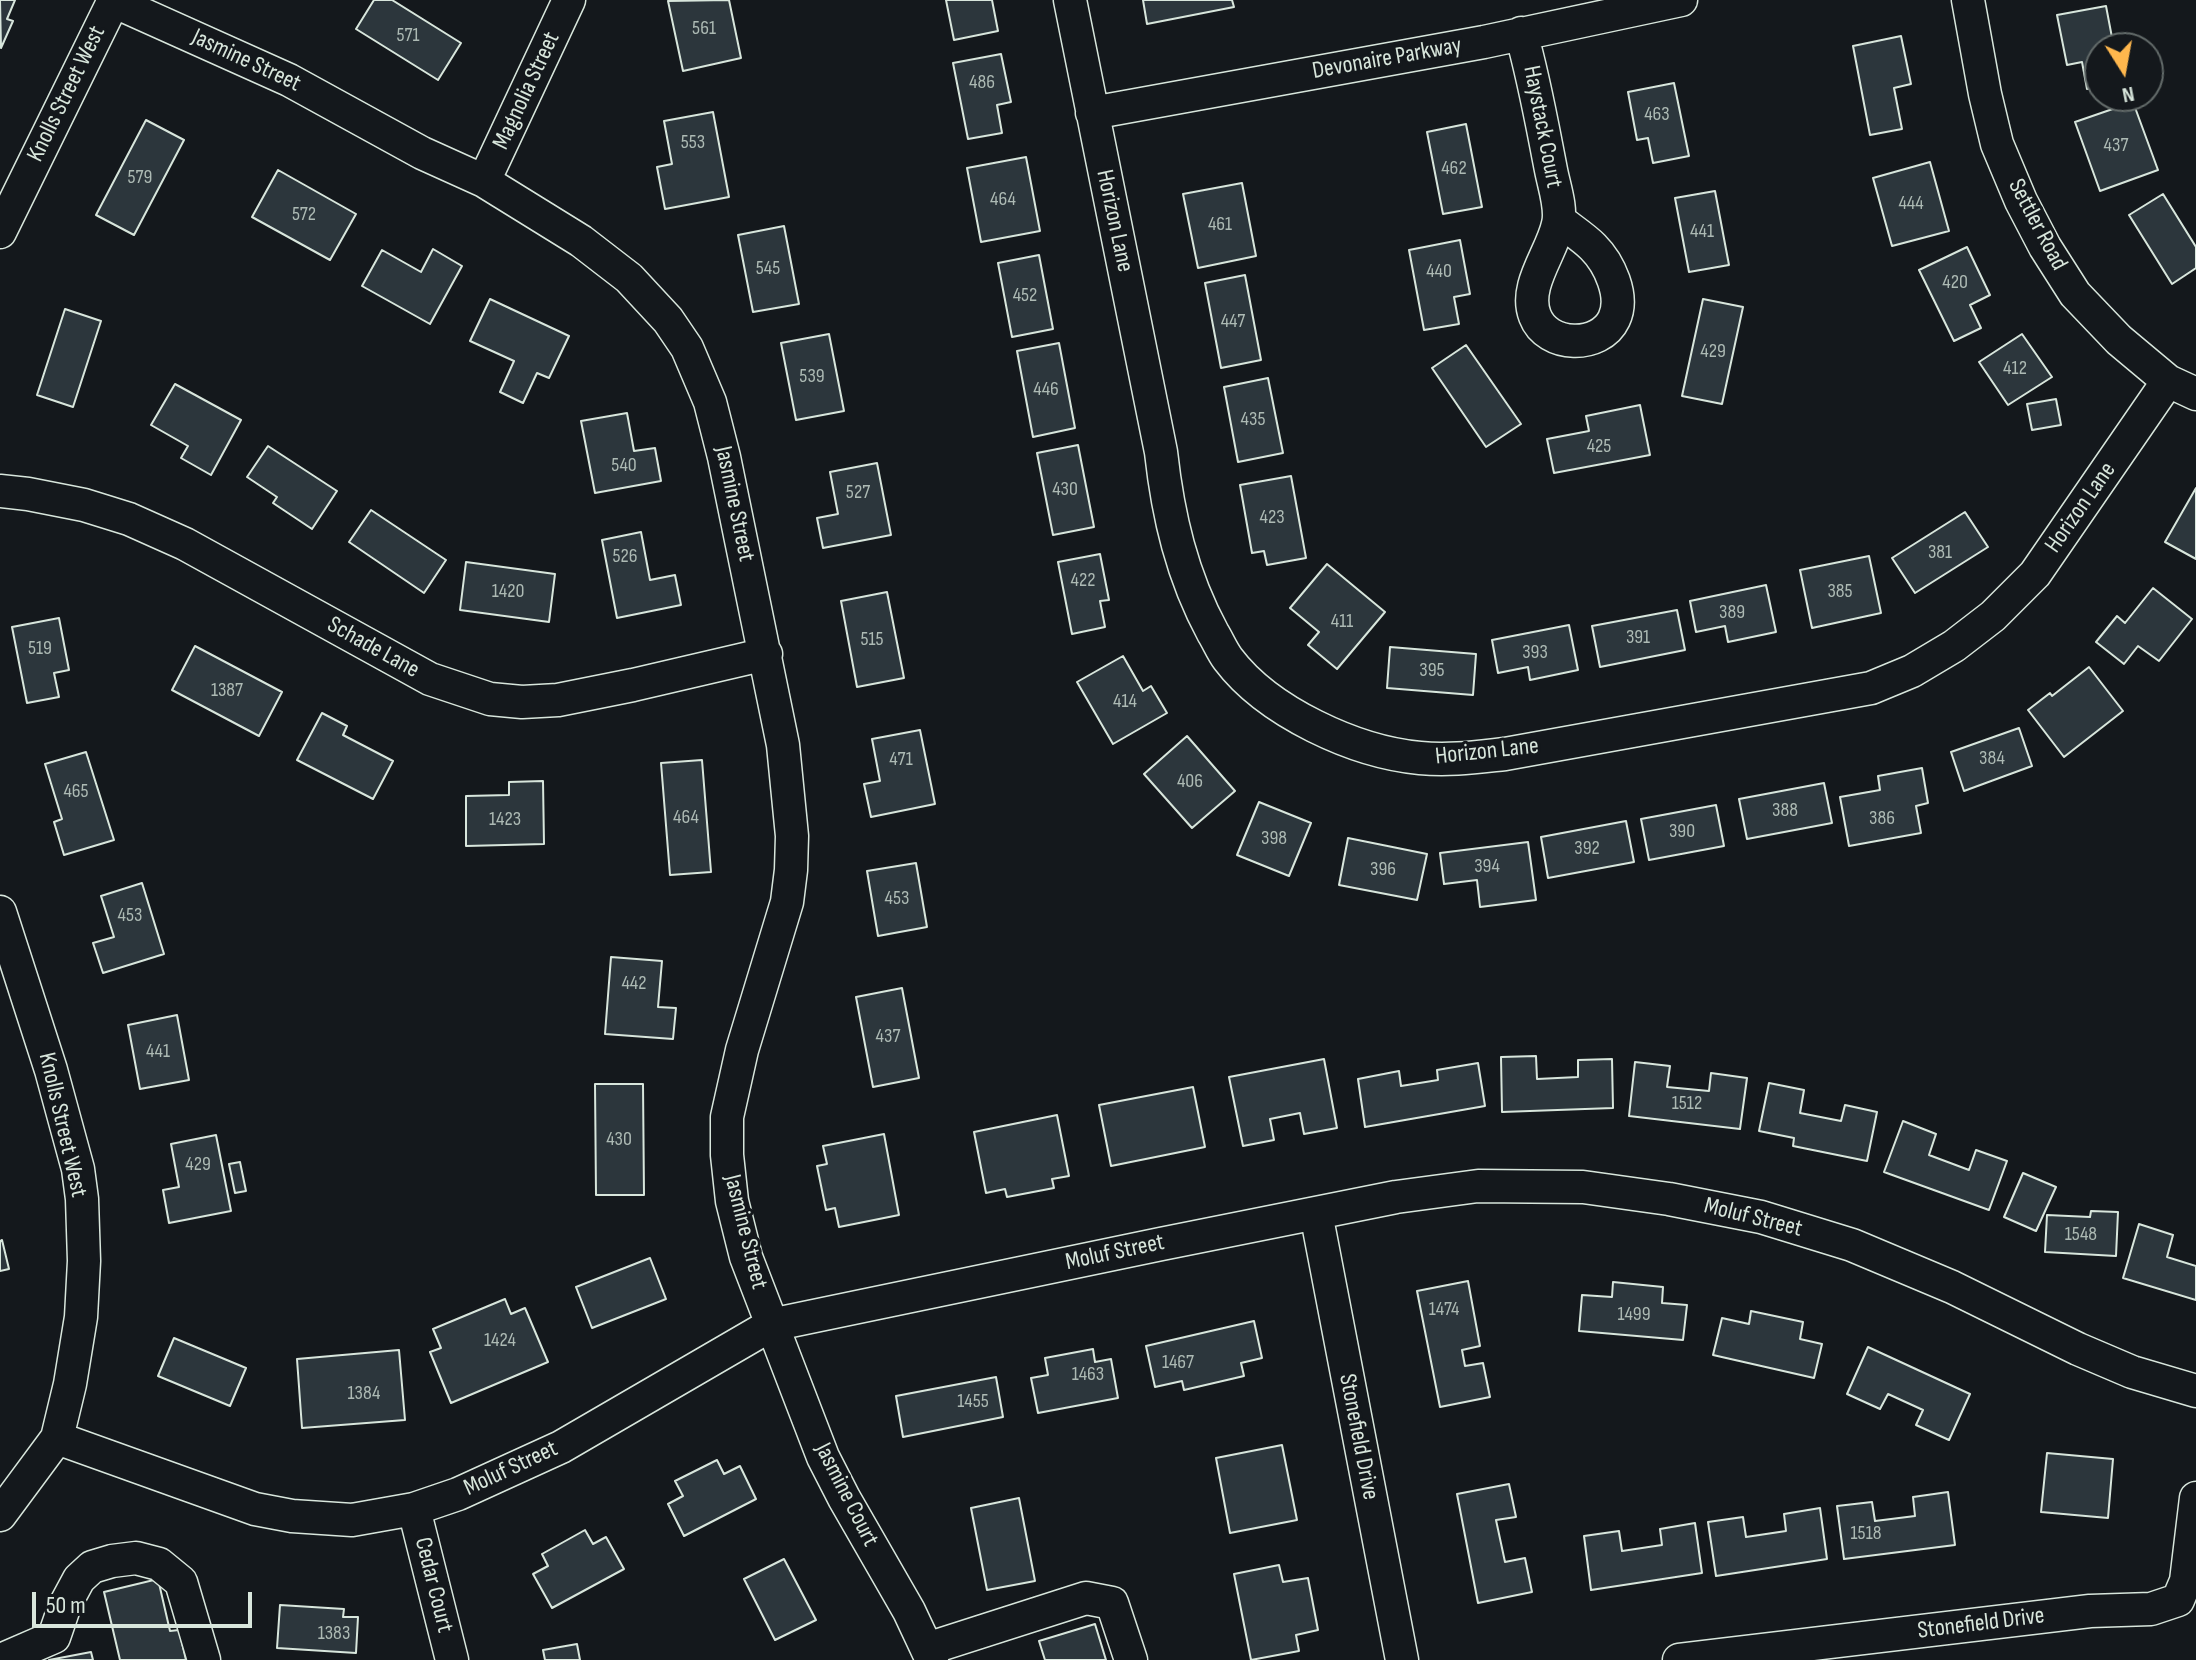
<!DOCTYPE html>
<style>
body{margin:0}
#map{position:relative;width:2196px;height:1660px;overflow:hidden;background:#14181c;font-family:"Sofia Sans Condensed",sans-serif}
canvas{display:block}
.north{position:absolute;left:2084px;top:32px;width:80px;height:80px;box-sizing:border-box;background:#14181c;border:2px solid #626a69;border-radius:50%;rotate:169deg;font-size:22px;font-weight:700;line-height:32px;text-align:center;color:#d8e6dc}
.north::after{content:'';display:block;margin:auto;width:28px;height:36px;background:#ffb74d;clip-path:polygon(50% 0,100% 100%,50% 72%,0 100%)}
.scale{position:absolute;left:32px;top:1592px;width:220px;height:36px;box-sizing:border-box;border:4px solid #d8e6dc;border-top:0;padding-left:10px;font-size:24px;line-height:28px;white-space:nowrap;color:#d8e6dc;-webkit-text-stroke:6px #14181c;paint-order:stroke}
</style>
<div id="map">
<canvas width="2196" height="1660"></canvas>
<div class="north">N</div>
<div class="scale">50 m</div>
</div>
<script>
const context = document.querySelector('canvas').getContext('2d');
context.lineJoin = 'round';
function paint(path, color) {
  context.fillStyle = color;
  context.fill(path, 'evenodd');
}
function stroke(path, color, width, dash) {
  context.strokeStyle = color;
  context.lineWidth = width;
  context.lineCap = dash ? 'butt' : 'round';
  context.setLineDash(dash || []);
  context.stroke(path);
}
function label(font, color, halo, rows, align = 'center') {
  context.font = font + ' "Sofia Sans Condensed",sans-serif';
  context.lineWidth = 6;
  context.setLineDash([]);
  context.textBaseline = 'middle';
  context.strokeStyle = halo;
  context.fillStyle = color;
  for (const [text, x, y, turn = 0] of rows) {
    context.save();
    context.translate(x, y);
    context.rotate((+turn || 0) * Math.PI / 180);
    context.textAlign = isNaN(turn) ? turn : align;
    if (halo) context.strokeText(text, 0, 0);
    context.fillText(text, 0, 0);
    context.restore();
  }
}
const building = new Path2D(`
 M0 0H15L7 19 13 21 1 48Z
 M374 0H392L461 43 438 80 356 29Z
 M729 0 741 58 683 71 668 1Z
 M946 0H992L998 31 954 40Z
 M1143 0H1232L1234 7 1147 24Z
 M2106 6 2114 48H2100V86L2087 89 2082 62 2067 65 2057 15Z
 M1901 36 1911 84 1894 88 1902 129 1870 135 1853 46Z
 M1001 54 1011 102 997 105 1002 133 968 139 953 63Z
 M1674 83 1689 156 1653 163 1648 138 1637 140 1628 92Z
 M2133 102 2158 170 2100 191 2075 122Z
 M713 112 729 197 665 209 657 167 672 164 664 121Z
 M146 120 184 140 134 235 96 215Z
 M1466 124 1482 207 1443 214 1427 132Z
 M1026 157 1040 231 981 242 967 168Z
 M1930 162 1949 231 1892 246 1873 178Z
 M278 170 356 214 330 260 252 217Z
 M1242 183 1256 256 1198 268 1183 194Z
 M1715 191 1729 265 1689 272 1675 198Z
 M2163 194 2196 247V268L2172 284 2129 215Z
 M784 226 799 304 753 312 738 235Z
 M1460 240 1470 294 1454 297 1459 324 1424 330 1409 250Z
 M1967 247 1990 295 1970 305 1981 328 1954 341 1919 270Z
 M433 249 462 266 430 324 362 286 382 250 421 272Z
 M1039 255 1053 329 1012 337 998 263Z
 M1245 275 1261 360 1221 368 1205 283Z
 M490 299 569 336 549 378 537 373 523 403 500 392 514 361 470 341Z
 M1703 299 1743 307 1722 404 1682 396Z
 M65 309 101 321 73 407 37 395Z
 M829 334 844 411 796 420 781 343Z
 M2022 334 2052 377 2008 405 1979 362Z
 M1059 343 1075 428 1033 437 1017 351Z
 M1466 345 1521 424 1486 447 1432 368Z
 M1268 378 1283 453 1238 462 1224 387Z
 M175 384 241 420 211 475 181 458 188 446 151 425Z
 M2056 399 2061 425 2032 430 2027 404Z
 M1640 405 1650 455 1554 473 1547 439 1589 431 1586 416Z
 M627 413 634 451 655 448 661 481 595 493 581 421Z
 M1078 445 1094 527 1053 535 1037 453Z
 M268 446 337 491 312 529 273 503 277 497 247 477Z
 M877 463 891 535 823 548 817 518 838 514 830 472Z
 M1291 476 1306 558 1267 565 1264 551 1252 553 1240 485Z
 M2196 488V559L2165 542Z
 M371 510 446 560 424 593 349 542Z
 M1965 512 1988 547 1915 593 1892 558Z
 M641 532 650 580 675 575 681 605 617 618 602 540Z
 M1100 554 1109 600 1100 601 1105 627 1072 634 1058 562Z
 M1869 556 1881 613 1812 628 1800 570Z
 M466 562 555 574 549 622 460 610Z
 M1327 564 1385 612 1337 669 1308 645 1319 632 1290 608Z
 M1766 585 1776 632 1728 642 1725 626 1696 632 1690 601Z
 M2153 588 2192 619 2159 661 2138 646 2124 664 2096 642 2117 616 2125 623Z
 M887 592 904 678 857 687 841 601Z
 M1677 610 1685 650 1600 667 1592 626Z
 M59 618 69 670 54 673 59 697 27 703 12 627Z
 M1569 625 1578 670 1530 680 1528 667 1498 673 1492 640Z
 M195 646 282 692 259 736 172 690Z
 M1390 647 1476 654 1473 695 1387 688Z
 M1123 656 1143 691 1151 686 1167 713 1113 744 1077 682Z
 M2089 667 2123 711 2064 757 2028 710 2050 693 2052 696Z
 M322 713 347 726 343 735 393 761 373 799 297 760Z
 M2019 728 2032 766 1964 791 1951 752Z
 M920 730 935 804 871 817 864 784 880 781 872 739Z
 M1187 736 1235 791 1192 828 1144 774Z
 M86 752 114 840 64 855 54 822 62 819 45 764Z
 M702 760 711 872 670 875 661 763Z
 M1922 768 1928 803 1916 806 1921 833 1849 846 1840 797 1880 790 1878 776Z
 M543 781 544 844 466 846V796L509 795V782Z
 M1824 783 1832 823 1747 839 1739 799Z
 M1259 802 1311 823 1289 876 1237 855Z
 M1716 805 1724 846 1649 860 1641 819Z
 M1626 821 1634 862 1548 878 1541 837Z
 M1348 838 1427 854 1417 900 1339 885Z
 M1528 842 1536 900 1480 907 1477 880 1444 884 1440 853Z
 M916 863 927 927 878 936 867 871Z
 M142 883 164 954 103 973 93 943 114 937 101 896Z
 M611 957 662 961 658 1007 676 1008 673 1039 605 1034Z
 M902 988 919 1078 873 1087 856 997Z
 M177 1015 189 1080 140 1089 128 1025Z
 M1536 1056 1537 1079 1578 1077V1060L1612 1059 1613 1108 1502 1112 1501 1057Z
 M1324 1059 1337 1128 1304 1134 1300 1113 1270 1119 1274 1140 1243 1146 1229 1077Z
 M1635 1062 1670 1066 1667 1087 1709 1091 1711 1073 1747 1078 1740 1129 1629 1116Z
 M1478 1063 1485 1106 1365 1127 1358 1079 1399 1071 1401 1086 1438 1080 1437 1070Z
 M1769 1083 1804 1090 1800 1113 1841 1121 1845 1105 1877 1112 1867 1161 1793 1146 1794 1138 1759 1131Z
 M595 1084H643L644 1195H596Z
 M1193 1087 1205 1147 1111 1166 1099 1105Z
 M1057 1115 1069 1176 1052 1179 1054 1188 1007 1197 1005 1189 986 1193 974 1132Z
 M1903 1121 1936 1134 1929 1155 1969 1170 1976 1150 2007 1161 1989 1210 1884 1172Z
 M884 1134 899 1215 839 1227 835 1208 826 1210 817 1166 827 1164 823 1146Z
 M216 1135 231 1211 169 1223 163 1190 179 1187 171 1144Z
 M240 1162 246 1191 235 1193 229 1164Z
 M2023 1173 2056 1187 2036 1231 2004 1217Z
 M2091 1211 2118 1212 2116 1256 2045 1252 2047 1215 2090 1217Z
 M2139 1224 2173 1235 2167 1257 2196 1266V1300L2123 1278Z
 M2 1240 9 1269 0 1271V1241Z
 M650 1258 666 1299 592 1328 576 1287Z
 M1468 1281 1480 1346 1462 1350 1465 1366 1483 1363 1490 1397 1440 1407 1417 1291Z
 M1613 1282 1663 1287 1662 1303 1687 1305 1683 1340 1579 1331 1582 1295 1612 1297Z
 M505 1299 511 1314 525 1308 548 1362 451 1403 430 1352 441 1348 433 1329Z
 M1751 1311 1803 1322 1800 1339 1822 1344 1814 1378 1713 1355 1722 1318 1749 1324Z
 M1254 1321 1262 1358 1241 1363 1244 1376 1184 1390 1182 1381 1155 1387 1146 1346Z
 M174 1338 246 1368 230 1406 158 1376Z
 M1868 1347 1970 1394 1949 1440 1916 1425 1923 1410 1888 1394 1880 1409 1847 1394Z
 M1093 1349 1095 1362 1111 1359 1118 1398 1038 1413 1031 1378 1048 1375 1045 1358Z
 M399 1350 405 1420 302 1428 297 1359Z
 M996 1377 1003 1417 903 1437 896 1396Z
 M1282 1445 1297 1520 1230 1533 1216 1458Z
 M2047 1453 2113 1459 2108 1518 2041 1512Z
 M717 1460 724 1474 740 1466 756 1499 684 1536 668 1504 683 1496 675 1481Z
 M1509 1484 1516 1517 1496 1520 1505 1562 1525 1558 1532 1592 1478 1603 1457 1494Z
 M1948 1492 1955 1545 1844 1559 1837 1506 1872 1502 1875 1521 1915 1516 1913 1497Z
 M1019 1498 1035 1581 987 1590 971 1508Z
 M1820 1508 1827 1559 1716 1576 1708 1522 1743 1517 1746 1537 1786 1531 1784 1514Z
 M1695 1523 1702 1573 1591 1590 1584 1536 1619 1531 1622 1551 1662 1545 1660 1529Z
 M585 1530 593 1544 606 1537 624 1569 552 1608 533 1574 548 1566 542 1554Z
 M784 1559 816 1620 775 1640 744 1579Z
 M1279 1565 1283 1582 1308 1578 1318 1630 1296 1635 1299 1651 1251 1660 1234 1574Z
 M158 1579 170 1631 179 1630 186 1660H120L104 1592Z
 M280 1605 344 1609 343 1617H358L356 1653 277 1648Z
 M1095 1624 1106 1660H1045L1039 1641Z
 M577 1644 580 1660H545L543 1650Z
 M91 1652 93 1660H49Z`);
paint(building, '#2c363c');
stroke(building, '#d8e6dc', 2);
const minor = new Path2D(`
 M1070 0 1161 452C1168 516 1182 576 1213 633 1218 641 1222 651 1228 659 1268 712 1355 752 1420 758 1449 761 1477 757 1505 754L1871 688 1912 671 1954 646 1993 616 2035 574 2168 381
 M1968 0 1985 94 1997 144 2021 201 2045 247 2075 294 2119 340 2168 381 2196 394
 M113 1 289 80 422 153 484 181 581 241 629 278 668 320 687 348 710 402 724 457 783 745 792 836 791 870 787 902 742 1050 727 1117V1155L732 1201 746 1257 823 1457 844 1498 909 1611 932 1660
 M1521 33C1534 78 1542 124 1551 170 1554 186 1562 208 1558 224 1552 253 1523 286 1535 316 1547 348 1600 349 1614 319 1625 296 1609 263 1593 247 1583 237 1570 229 1559 220
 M1092 113 1484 42 1681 0
 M484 181 569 0
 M0 232 114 0
 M0 491 28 494 84 505 129 519 185 544 430 679 490 699 522 702 558 700 633 685 766 654
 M0 912 51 1070 78 1169 82 1199 84 1261 81 1317 70 1384 57 1438 0 1515
 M1316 1213 1402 1660
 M57 1438 255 1509 292 1516 352 1520 414 1509 458 1494 561 1447 771 1325 1161 1244 1396 1197 1478 1186 1583 1187 1669 1199 1761 1217 1852 1245 1952 1287 2078 1349 2132 1372 2196 1391
 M414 1509 452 1660
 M927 1649 1086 1598 1112 1603 1131 1660
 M1 1660 54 1637 65 1605 79 1579 92 1567 112 1561 136 1558 159 1564 181 1582 204 1660
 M1679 1660 2090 1611 2151 1609 2178 1600 2186 1581 2196 1498`);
stroke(minor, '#d8e6dc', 35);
stroke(minor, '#14181c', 32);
label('20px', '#adbab4', null, [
 ["561",704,29],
 ["571",408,36],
 ["486",982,83],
 ["463",1657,115],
 ["553",693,143],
 ["437",2116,146],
 ["462",1454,169],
 ["579",140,178],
 ["464",1003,200],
 ["444",1911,204],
 ["572",304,215],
 ["461",1220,225],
 ["441",1702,232],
 ["545",768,269],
 ["440",1439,272],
 ["420",1955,283],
 ["452",1025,296],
 ["447",1233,322],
 ["429",1713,352],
 ["412",2015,369],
 ["539",812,377],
 ["446",1046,390],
 ["435",1253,420],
 ["425",1599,447],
 ["540",624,466],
 ["430",1065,490],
 ["527",858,493],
 ["423",1272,518],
 ["381",1940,553],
 ["526",625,557],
 ["422",1083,581],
 ["1420",508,592],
 ["385",1840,592],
 ["389",1732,613],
 ["411",1342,622],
 ["391",1638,638],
 ["515",872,640],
 ["519",40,649],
 ["393",1535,653],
 ["395",1432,671],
 ["1387",227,691],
 ["414",1125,702],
 ["384",1992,759],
 ["471",901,760],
 ["406",1190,782],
 ["465",76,792],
 ["388",1785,811],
 ["464",686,818],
 ["386",1882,819],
 ["1423",505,820],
 ["390",1682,832],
 ["398",1274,839],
 ["392",1587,849],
 ["394",1487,867],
 ["396",1383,870],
 ["453",897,899],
 ["453",130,916],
 ["442",634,984],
 ["437",888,1037],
 ["441",158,1052],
 ["1512",1687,1104],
 ["430",619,1140],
 ["429",198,1165],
 ["1548",2081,1235],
 ["1474",1444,1310],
 ["1499",1634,1315],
 ["1424",500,1341],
 ["1467",1178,1363],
 ["1463",1088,1375],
 ["1384",364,1394],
 ["1455",973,1402],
 ["1518",1866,1534],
 ["1383",334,1634]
]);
label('24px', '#d8e6dc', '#14181c', [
 ["Devonaire Parkway",1387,59,-10],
 ["Jasmine Street",246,61,25],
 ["Magnolia Street",527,91,-65],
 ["Knolls Street West",67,94,-64],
 ["Haystack Court",1542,127,79],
 ["Horizon Lane",1114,221,78],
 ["Settler Road",2037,225,62],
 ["Jasmine Street",734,504,78],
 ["Horizon Lane",2081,508,-55],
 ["Schade Lane",373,648,29],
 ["Horizon Lane",1487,752,-6],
 ["Knolls Street West",62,1125,77],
 ["Moluf Street",1753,1218,14],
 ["Jasmine Street",745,1232,76],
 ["Moluf Street",1115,1253,-12],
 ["Stonefield Drive",1358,1437,79],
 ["Moluf Street",511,1469,-25],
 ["Jasmine Court",846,1495,63],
 ["Cedar Court",433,1585,76],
 ["Stonefield Drive",1981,1624,-7]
]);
</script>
